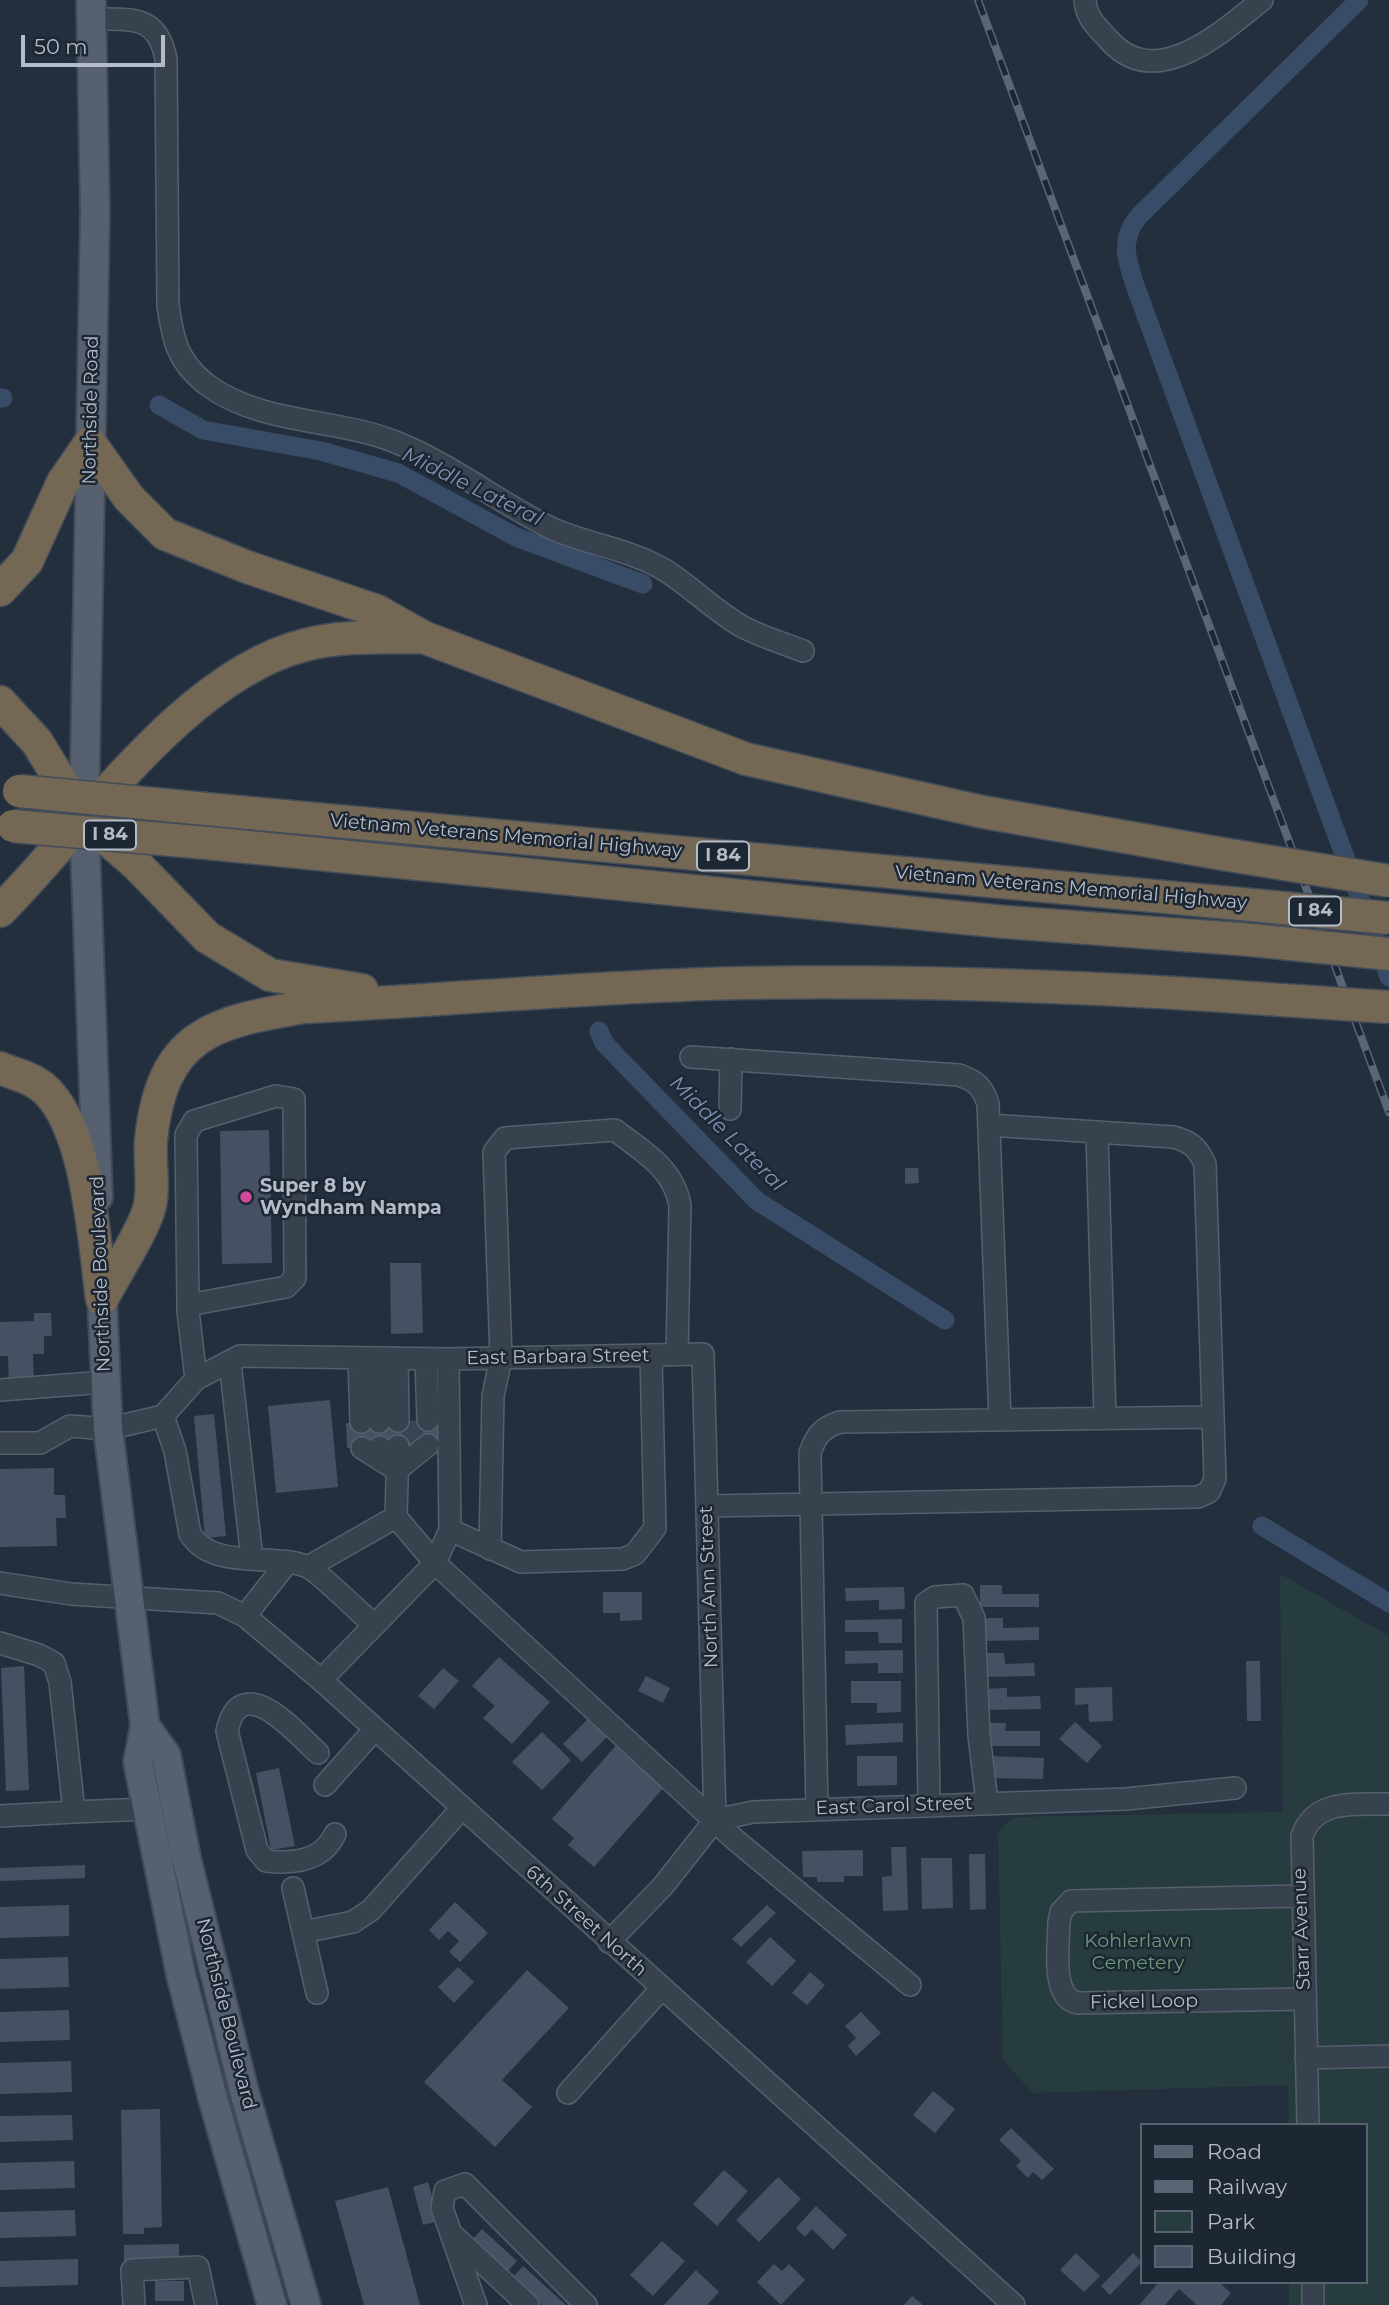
<!DOCTYPE html>
<style>
body{margin:0}
#map{position:relative;width:1389px;height:2305px;overflow:hidden;background:#242f3e;font-family:Montserrat,sans-serif}
canvas{display:block}
.legend{position:absolute;left:1140px;top:2123px;width:228px;height:161px;box-sizing:border-box;background:#1d2633;border:2px solid #59626f;margin:0;padding:9px 12px;list-style:none;font-size:21px;color:#b4bcc9}
.legend li{display:flex;align-items:center;gap:14px;height:35px}
.legend b{width:35px;border:2px solid #59626f}
.scale{position:absolute;left:21px;top:35px;width:144px;height:32px;box-sizing:border-box;border:4px solid #b4bcc9;border-top:0;padding-left:9px;font-size:21px;line-height:24px;white-space:nowrap;color:#b4bcc9;-webkit-text-stroke:5px #1d2633;paint-order:stroke}
</style>
<div id="map">
<canvas width="1389" height="2305"></canvas>
<ul class="legend">
<li><b style="height:9px;background:#56606e"></b>Road</li>
<li><b style="height:9px;background:#5a6575"></b>Railway</li>
<li><b style="height:19px;background:#263c3f"></b>Park</li>
<li><b style="height:19px;background:#455162"></b>Building</li>
</ul>
<div class="scale">50 m</div>
</div>
<script>
const context = document.querySelector('canvas').getContext('2d');
context.lineJoin = 'round';
function paint(path, color) {
  context.fillStyle = color;
  context.fill(path, 'evenodd');
}
function stroke(path, color, width, dash) {
  context.strokeStyle = color;
  context.lineWidth = width;
  context.lineCap = dash ? 'butt' : 'round';
  context.setLineDash(dash || []);
  context.stroke(path);
}
function label(font, color, halo, rows, align = 'center') {
  context.font = font + ' Montserrat,sans-serif';
  context.lineWidth = 5;
  context.setLineDash([]);
  context.textBaseline = 'middle';
  context.strokeStyle = halo;
  context.fillStyle = color;
  for (const [text, x, y, turn = 0] of rows) {
    context.save();
    context.translate(x, y);
    context.rotate((+turn || 0) * Math.PI / 180);
    context.textAlign = isNaN(turn) ? turn : align;
    if (halo) context.strokeText(text, 0, 0);
    context.fillText(text, 0, 0);
    context.restore();
  }
}
paint(new Path2D(`
 M1280 1574 1389 1636V2305H1289V2282H1366V2125H1289L1288 2085 1033 2093 1003 2060 998 1832 1013 1817 1283 1812Z`), '#263c3f');
stroke(new Path2D(`
 M1359 0 1138 217C1119 241 1127 261 1136 288L1389 977
 M0 398H3
 M159 405 203 430 321 451 398 473 516 537 643 584
 M599 1031 604 1043 757 1201 945 1320
 M1262 1526 1389 1603`), '#394c67', 19);
paint(new Path2D(`
 M269 1130 272 1263 222 1264 220 1131Z
 M905 1168H918L919 1183 905 1184Z
 M390 1263H421L423 1333 391 1334Z
 M34 1313H51L52 1336H44V1354H33L34 1388H9L8 1356H0V1322L34 1321Z
 M330 1400 338 1487 276 1493 268 1406Z
 M214 1414 226 1536 205 1538 194 1416Z
 M437 1420 438 1445 347 1448 346 1423Z
 M54 1468V1495H65L66 1518H56L57 1546 0 1547V1469Z
 M980 1585H1002V1594H1039V1607H980Z
 M904 1587 905 1609 879 1610V1600L846 1601 845 1588Z
 M603 1592H642V1620L620 1621V1613H603Z
 M980 1618H1003V1628L1039 1627V1640L981 1641Z
 M902 1619V1643H879L878 1632H845V1620Z
 M903 1650V1673H878V1663L845 1664V1651Z
 M981 1653H1004L1005 1664 1034 1663 1035 1676 981 1677Z
 M499 1657 550 1702 512 1744 483 1718 495 1706 472 1686Z
 M1246 1661H1260L1261 1721H1247Z
 M24 1666 29 1790 6 1791 1 1668Z
 M443 1668 459 1681 434 1709 418 1696Z
 M646 1676 670 1688 663 1703 638 1691Z
 M851 1681H901V1712L877 1713V1703H851Z
 M1112 1687 1113 1721 1089 1722 1088 1704 1075 1705V1688Z
 M1007 1688V1697L1040 1696 1041 1709 983 1710V1689Z
 M588 1719 607 1737 582 1762 563 1744Z
 M1075 1722 1102 1746 1087 1763 1059 1739Z
 M903 1723V1742L846 1745 845 1725Z
 M983 1723H1006L1005 1731H1040V1746H984Z
 M542 1732 571 1760 542 1790 512 1762Z
 M618 1743 666 1785 594 1867 568 1845 574 1838 552 1819Z
 M857 1756H897V1785L857 1786Z
 M988 1756 1044 1758 1043 1779 987 1778Z
 M279 1768 295 1846 271 1850 256 1773Z
 M891 1847H906L908 1910 883 1911 882 1877 892 1876Z
 M863 1850V1876H844V1882H817V1877H803L802 1851Z
 M969 1854H985L986 1909 970 1910Z
 M921 1858H952L953 1908 922 1909Z
 M85 1865V1878L0 1881V1868Z
 M455 1902 488 1933 460 1962 449 1952 459 1941 448 1931 439 1940 429 1930Z
 M69 1905V1936L0 1938V1907Z
 M767 1905 776 1913 741 1947 732 1939Z
 M770 1937 796 1961 772 1986 746 1962Z
 M68 1957 69 1987 0 1989V1959Z
 M458 1967 474 1982 454 2003 438 1987Z
 M527 1970 569 2008 502 2080 532 2107 495 2147 424 2082Z
 M810 1972 825 1985 807 2005 792 1993Z
 M69 2010 70 2040 0 2042V2012Z
 M861 2012 881 2033 856 2056 848 2046 856 2038 845 2026Z
 M71 2061 72 2092 0 2094V2063Z
 M933 2091 955 2109 935 2133 913 2115Z
 M160 2109 162 2227 144 2228V2234H123L121 2110Z
 M72 2115 73 2140 0 2142V2116Z
 M1011 2128 1054 2169 1042 2180 1033 2172 1028 2178 1016 2166 1021 2161 999 2140Z
 M74 2161 75 2188 0 2190V2163Z
 M724 2170 748 2191 717 2226 693 2204Z
 M778 2177 801 2199 759 2242 736 2220Z
 M428 2182 439 2221 423 2225 413 2187Z
 M388 2187 420 2305H364L335 2201Z
 M816 2206 847 2235 833 2250 812 2229 805 2237 796 2228Z
 M75 2210 76 2236 0 2238V2212Z
 M482 2229 517 2261 507 2272 472 2240Z
 M662 2241 685 2261 653 2296 630 2275Z
 M179 2244V2263L124 2264V2245Z
 M1076 2253 1100 2276 1084 2292 1060 2270Z
 M1133 2253 1142 2262 1110 2295 1101 2286Z
 M78 2259V2285L0 2287V2261Z
 M774 2264 782 2271 789 2264 805 2280 781 2305 757 2282Z
 M523 2266 566 2305H542L512 2278Z
 M696 2270 719 2292 707 2305H664Z
 M155 2281H184V2301H155Z
 M1159 2282H1219L1231 2293 1221 2305H1197L1179 2289 1165 2305H1139Z
 M912 2296 923 2305H904Z`), '#455162');
stroke(new Path2D(`
 M412 1421 413 1446`), '#3a4453', 21, [21, 10]);
const minor = new Path2D(`
 M1085 0C1086 18 1097 27 1109 40 1156 93 1222 32 1262 0
 M92 19C130 20 157 13 166 59L168 305C173 340 177 361 206 384 259 424 333 418 393 441 450 463 497 502 551 528 588 545 631 549 666 571 693 588 716 612 743 627 762 637 783 643 803 651
 M691 1057 959 1075C976 1081 983 1087 988 1104L1000 1420
 M730 1109 731 1059
 M1097 1132 1105 1418
 M188 1305 286 1287 295 1278 294 1099 276 1096 194 1121 186 1135 188 1305V1311L196 1379
 M359 1358 361 1422
 M378 1358 379 1422
 M397 1358 398 1421
 M426 1359 428 1420
 M230 1362 252 1559
 M0 1390 106 1382
 M163 1416 175 1451 190 1534C213 1571 273 1552 308 1567 321 1574 360 1613 374 1625
 M0 1443H40L70 1426 108 1429 163 1416 196 1379 240 1356 448 1359
 M398 1446 396 1517 435 1563 733 1838 910 1985
 M362 1448 397 1470 380 1447
 M397 1470 428 1445
 M707 1506 1198 1497 1209 1492 1215 1479 1205 1164C1198 1148 1190 1141 1173 1137L989 1125
 M450 1530 521 1562 623 1559 635 1554 655 1528 651 1355
 M490 1549 493 1396 501 1358 494 1152 505 1138 615 1130C643 1152 674 1168 680 1206L677 1354
 M308 1567 396 1517
 M0 1583 71 1594 218 1603 245 1616 321 1680 1014 2305
 M245 1616 286 1564
 M0 1643 39 1655 54 1663 60 1682 74 1812 147 1809
 M321 1680 435 1563 450 1530 448 1359 703 1354 715 1820
 M318 1753C295 1732 241 1668 227 1731L257 1850 266 1861C294 1864 323 1861 335 1834
 M325 1785 375 1729
 M929 1804 926 1603 935 1597 963 1595 974 1618 979 1735 987 1803
 M817 1809 810 1453C816 1435 822 1428 840 1422L1213 1417
 M0 1816 74 1812
 M293 1888 317 1993
 M1301 1896 1071 1901 1061 1912 1059 1922C1059 1943 1050 1998 1078 2003L1304 1999
 M303 1932 353 1922 371 1910 462 1808
 M609 1942 663 1886 715 1820 753 1812 1126 1799 1235 1788
 M1306 2058 1389 2056
 M568 2093 661 1989
 M1308 2125 1302 1836C1315 1798 1356 1805 1389 1804
 M454 2236 528 2305
 M1313 2282V2305
 M134 2305 132 2270 198 2267 206 2305
 M476 2305 442 2208 445 2191 465 2184 586 2305`);
const major = new Path2D(`
 M91 0 95 212 84 819 98 1197
 M101 1276 108 1429 145 1726 138 1762 181 1975 213 2099 272 2305
 M145 1726 166 1755 186 1857 244 2091 306 2305`);
const highway = new Path2D(`
 M0 590 27 561 63 482 90 443 129 498 165 534 247 567 377 611 423 637 746 759 983 812 1223 854
 M0 702 37 742 84 819 137 865 207 937 270 975 362 990
 M206 809 1241 904
 M207 843 1005 922 1252 940
 M0 911C85 826 185 675 305 645 342 635 383 638 422 637
 M0 1068C11 1073 25 1076 35 1082 88 1112 94 1243 102 1299
 M102 1299C114 1276 143 1231 149 1209 155 1188 149 1162 151 1140 162 1034 212 1022 305 1007 450 1000 597 986 743 983 922 980 1102 987 1281 1000`);
stroke(minor, '#565f6c', 24);
stroke(major, '#414a57', 32);
stroke(highway, '#434c59', 35);
stroke(minor, '#38414e', 21);
stroke(major, '#56606e', 28);
stroke(highway, '#746855', 32);
const rail = new Path2D(`
 M978 0 1389 1112`);
stroke(rail, '#5a6575', 8);
stroke(rail, '#1d2633', 5, [16]);
const highwayBridge = new Path2D(`
 M19 791 206 809
 M13 826 207 843
 M1223 854 1389 881
 M1241 904 1389 918
 M1252 940 1389 954
 M1281 1000 1389 1007`);
stroke(highwayBridge, '#434c59', 35, []);
stroke(highwayBridge, '#746855', 32);
for (const [x, y, r, color] of [
 [246,1197,7,"#d1479c"]
]) {
  const dot = new Path2D();
  dot.arc(x, y, r, 0, 2 * Math.PI);
  context.fillStyle = color;
  context.fill(dot);
  stroke(dot, '#1d2633', 2.5);
}
for (const [x, y, w] of [
 [110,835,52],
 [723,856,52],
 [1315,911,52]
]) {
  const box = new Path2D();
  box.roundRect(x - w / 2, y - 14.5, w, 29, 5);
  context.fillStyle = '#1d2633';
  context.fill(box);
  stroke(box, '#b4bcc9', 2);
}
label('bold 18px', '#b4bcc9', null, [
 ["I 84",110,835],
 ["I 84",723,856],
 ["I 84",1315,911]
]);
label('19px', '#b4bcc9', '#1d2633', [
 ["Northside Road",91,410,-89],
 ["Vietnam Veterans Memorial Highway",506,836,5],
 ["Vietnam Veterans Memorial Highway",1071,888,5],
 ["Northside Boulevard",101,1274,-92],
 ["East Barbara Street",558,1357,-1],
 ["North Ann Street",709,1587,-92],
 ["East Carol Street",894,1806,-2],
 ["6th Street North",586,1921,42],
 ["Starr Avenue",1302,1929,-92],
 ["Fickel Loop",1144,2002,-1],
 ["Northside Boulevard",226,2014,76]
]);
label('bold 19px', '#b4bcc9', '#1d2633', [
 ["Super 8 by",260,1186],
 ["Wyndham Nampa",260,1208]
], 'left');
label('19px', '#6b9a76', '#1d2633', [
 ["Kohlerlawn",1138,1941],
 ["Cemetery",1138,1963]
]);
label('italic 21px', '#7c92b1', '#1d2633', [
 ["Middle Lateral",472,487,26],
 ["Middle Lateral",727,1134,45]
]);
</script>
